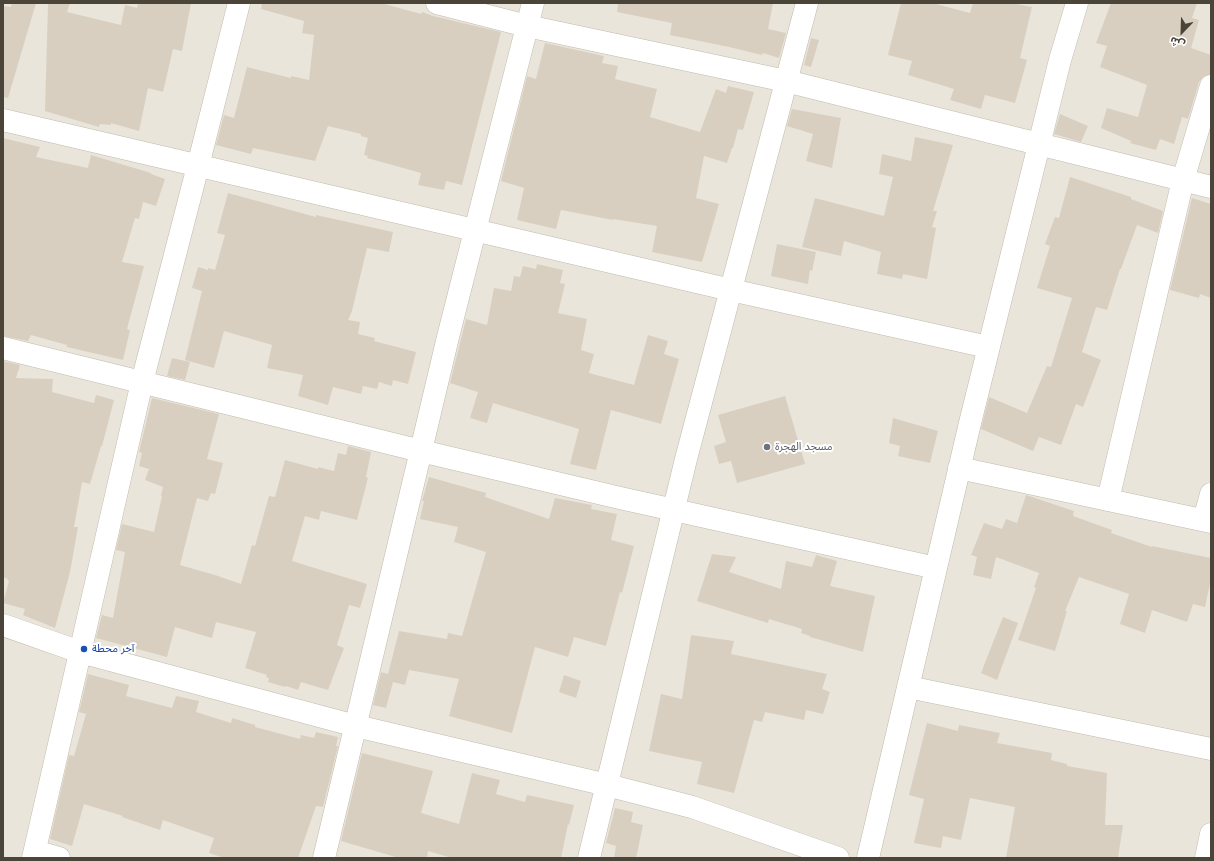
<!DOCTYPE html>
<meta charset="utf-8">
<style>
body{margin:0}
#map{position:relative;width:1214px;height:861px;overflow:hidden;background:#f6f3ec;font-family:Inter,"Noto Sans Arabic",sans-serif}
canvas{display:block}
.frame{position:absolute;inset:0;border:4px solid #4b4439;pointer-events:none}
.north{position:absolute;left:1162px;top:12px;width:40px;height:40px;-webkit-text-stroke:3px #fff;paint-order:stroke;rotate:203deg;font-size:11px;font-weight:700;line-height:16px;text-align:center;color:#4b4439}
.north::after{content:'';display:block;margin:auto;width:14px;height:18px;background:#4b4439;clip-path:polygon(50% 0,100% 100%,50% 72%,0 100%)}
</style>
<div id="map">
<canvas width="1214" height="861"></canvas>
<div class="frame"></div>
<div class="north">ش</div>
</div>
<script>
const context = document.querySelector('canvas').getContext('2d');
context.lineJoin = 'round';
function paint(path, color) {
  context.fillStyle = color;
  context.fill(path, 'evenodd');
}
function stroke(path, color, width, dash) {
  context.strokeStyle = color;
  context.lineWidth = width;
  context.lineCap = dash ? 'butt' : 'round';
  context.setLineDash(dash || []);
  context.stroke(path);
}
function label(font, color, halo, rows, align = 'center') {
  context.font = font + ' Inter,"Noto Sans Arabic",sans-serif';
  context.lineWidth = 4;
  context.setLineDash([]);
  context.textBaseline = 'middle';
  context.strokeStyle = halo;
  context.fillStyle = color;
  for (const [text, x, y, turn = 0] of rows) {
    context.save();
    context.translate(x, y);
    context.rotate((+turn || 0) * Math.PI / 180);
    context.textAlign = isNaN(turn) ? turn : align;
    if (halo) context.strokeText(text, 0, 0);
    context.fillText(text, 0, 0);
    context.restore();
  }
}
paint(new Path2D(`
 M3 3H1211V858H3Z`), '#eae5da');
paint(new Path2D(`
 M12 3H36L8 98 3 97V6L11 7Z
 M48 3H70L67 12 121 25 125 5 137 8 138 3H191L182 51 173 49 163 92 148 88 139 131 111 123V125L100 124 99 127 45 111Z
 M262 3H381L421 14 422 12 433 16 501 32 462 185 446 181 444 190 418 185 421 173 367 158 368 156 364 155 368 138 361 136V134L328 126 315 161 253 148 251 154 216 145 224 115 234 118 247 67 291 78V76L309 80 314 35 302 33 304 21 261 9Z
 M618 3H773L768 29 786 33 779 58 763 53 762 55 729 47 670 35 672 23 617 12Z
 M901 3H932L970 13 973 3H1011L1032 7 1020 58 1027 60 1015 103 985 95 981 109 950 100 954 89 908 75 912 61 888 55Z
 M1111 3H1197L1192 18 1199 20 1191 48 1211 55V74L1203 77 1199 82 1188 119 1182 117 1174 144 1160 139 1156 150 1130 143 1131 141 1101 128 1107 108 1138 117 1147 85 1100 67 1107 46 1096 43Z
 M811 38 819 40 811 67 804 65Z
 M545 43 604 56 602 63 618 66 615 79 657 89 650 117 700 132 716 89 726 93 728 86 754 92 743 130 738 129 733 148H732L727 163 704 156 696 198 719 204 702 262 652 252 657 226 613 219V220L561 210 556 229 517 220 524 188 501 181 527 76 536 79Z
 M792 109 841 118 832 168 806 161 813 134 787 126Z
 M1060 114 1088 126 1081 142 1054 134Z
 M915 137 953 145 933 211H937L932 227 936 228 927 279 903 274 902 279 877 274 881 252 844 241 841 256 802 247 815 198 884 216 893 177 879 174 882 154 911 161Z
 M3 138 40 147 36 157 88 168 91 155 151 173V174L165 179 156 206 143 202 139 219 135 218 122 262 144 266 127 329 130 330 123 360 67 347V345L31 335 28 341 3 336Z
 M1070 177 1131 197V199L1163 211 1158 233 1137 225 1121 269H1120L1107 310 1096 307 1082 352 1101 360 1083 407 1076 404 1061 445 1039 437 1033 451 981 429 989 397 1027 413 1047 366 1051 367 1072 298 1037 288 1050 246 1045 244 1055 217 1059 218Z
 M228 193 316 217V215L393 232 389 252 367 248 352 311 348 320 360 322 358 334 375 338 374 341 416 352 408 384 393 380 392 386 379 382 377 389 363 386 361 394 333 387 328 405 298 396 303 375 267 368 272 345 224 331 214 368 185 360 202 291 192 288 198 267 208 270V268L215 270 225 235 217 233Z
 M1192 198 1211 204V298L1200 294 1199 298 1170 290Z
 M777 244 816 252 812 271 810 270 808 284 771 276Z
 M537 264 563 270 560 283 565 284 558 313 587 319 581 350 594 354 589 373 634 385 648 335 668 341 664 354 679 359 661 424 611 410 596 470 570 464 579 429 493 403 487 423 470 418 478 392 450 383 466 319 487 325 494 288 511 291 514 276 520 277 523 266 536 269Z
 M172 358 190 362 185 380 167 376Z
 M3 361 20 365 16 378 53 379 52 392 94 403 96 395 114 400 102 446H101L90 484 82 482 74 527H78L70 572 55 628 23 615 25 609 3 603 9 581 7 580 8 579 3 577Z
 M785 396 805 464 737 483 731 461 719 464 714 446 726 442 718 415Z
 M152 398 219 414 207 459 223 463 215 494 211 493 208 501 197 498 180 565 215 575 241 584 252 545 255 546 269 496 275 497 285 460 318 469V467L334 471 338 453 346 455 348 446 371 452 366 477 368 478 357 520 321 511 319 520 305 516 292 561 367 584 360 608 349 605 337 645 344 648 328 690 301 682 298 690 286 686 285 687 268 682 269 678 266 677 267 675 245 668 256 632 216 622 212 638 175 627 167 657 96 638 102 615 113 618 125 552 116 550 122 524 154 532 162 496H161L163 487 145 480 149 469 139 466 142 453 139 452Z
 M893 418 938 431 930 463 898 456 900 446 889 443Z
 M429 477 486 493 485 497 549 519 555 498 592 505 591 509 617 514 611 540 634 546 622 593 620 592 606 646 574 637 568 657 535 647 512 733 449 716 459 679 409 670 405 685 393 682 386 708 373 705 381 672 388 674 399 631 447 639 448 633 462 636 486 552 454 542 458 527 420 519 424 501H422Z
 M1026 495 1074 511 1073 516 1112 530 1111 533 1152 547V546L1211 558V579L1205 607 1193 604 1187 622 1152 610 1145 633 1120 624 1129 594 1079 577 1065 611H1067L1055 651 1018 640 1036 588 1034 587 1039 573 996 557 991 579 973 575 977 557 971 555 984 523 1002 529 1006 519 1017 523Z
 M712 554 736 557 729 572 781 589 786 561 812 567 816 555 837 561 830 586 875 596 863 652 810 637V636L801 633 802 629 769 619 768 623 697 601Z
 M1003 617 1018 623 997 680 981 673Z
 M691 635 734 641 731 654 827 674 822 689 830 692 823 714 806 710 804 720 765 712 762 722 754 720 734 793 697 784 702 762 649 751 661 694 682 699Z
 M88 674 129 685 126 696 172 708 176 696 199 701 196 712 231 723 232 718 255 725V727L300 739 301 735 314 738 316 732 338 737 336 746H338L323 807 316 806 298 858H224L209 853 214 838 163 820 160 830 122 817 123 816 84 804 72 846 50 839 69 755 74 756 86 714 79 712Z
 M564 675 581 681 576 698 559 692Z
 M927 723 958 731 959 725 1000 733 997 743 1052 753 1051 760 1067 764V766L1107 773 1105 825H1123L1118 858H1006L1015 807 970 798 961 840 943 836 941 848 914 843 924 799 909 795Z
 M362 753 433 771 421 813 459 824 472 773 500 780 496 794 525 802 527 795 574 805 569 825 568 824 561 858H452L428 851 427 858H399L341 841Z
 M615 808 633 812 631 822 643 825 636 858H614L616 846 606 843Z`), '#d8cfc1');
const minor = new Path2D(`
 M437 3 527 26 786 81 1211 187
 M3 120 731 290 988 347
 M3 348 421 451 620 498 936 568
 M959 468 1211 522
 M1108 500 1183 180 1211 86
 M1204 520 1211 494
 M3 625 80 652 356 726 607 785 692 807 838 858
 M908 687 1211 749
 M35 851 59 858
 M33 858 142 382 198 166 239 3
 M324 858 448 337 533 3
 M589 858 686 459 807 3
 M868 858 970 423 1060 60 1077 3
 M1206 858 1211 834`);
stroke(minor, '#c2bbae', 23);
stroke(minor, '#fff', 22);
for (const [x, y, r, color] of [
 [767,447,4,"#6b7280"],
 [84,649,4,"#1a4fb4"]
]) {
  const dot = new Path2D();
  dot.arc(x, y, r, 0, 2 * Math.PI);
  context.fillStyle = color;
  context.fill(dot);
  stroke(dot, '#fff', 1.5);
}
label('11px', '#5b616d', '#fff', [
 ["مسجد الهجرة",775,447]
], 'left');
label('11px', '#164399', '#fff', [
 ["آخر محطة",92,649]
], 'left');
</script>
